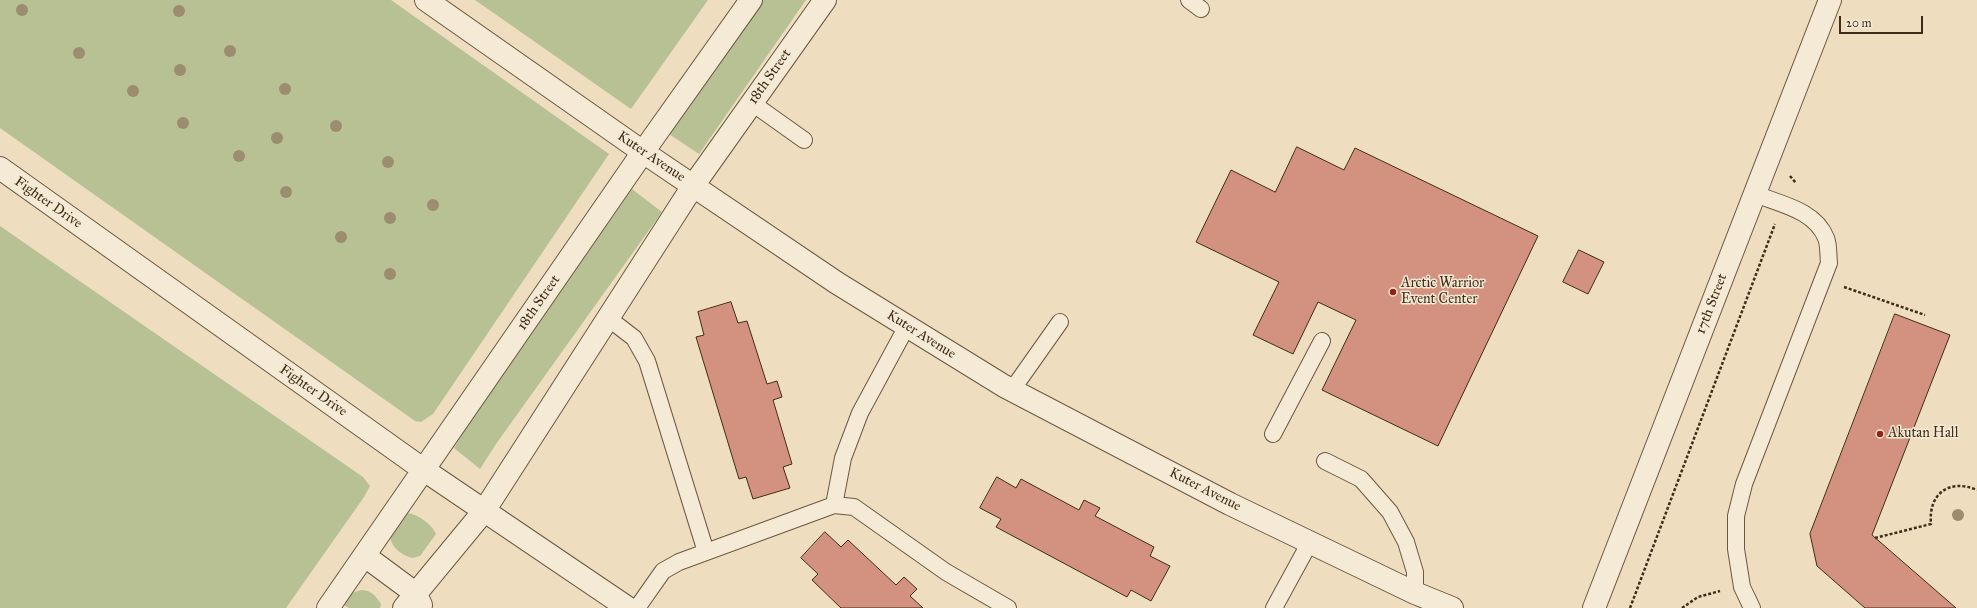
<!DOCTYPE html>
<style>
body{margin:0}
#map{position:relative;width:1977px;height:608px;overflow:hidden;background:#eedebf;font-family:"IM FELL Great Primer",serif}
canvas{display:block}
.scale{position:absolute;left:1839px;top:16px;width:84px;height:18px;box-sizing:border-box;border:2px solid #402c18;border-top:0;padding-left:5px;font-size:12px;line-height:14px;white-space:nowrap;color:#402c18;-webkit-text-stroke:3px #f4ead5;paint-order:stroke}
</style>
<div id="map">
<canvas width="1977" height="608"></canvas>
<div class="scale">20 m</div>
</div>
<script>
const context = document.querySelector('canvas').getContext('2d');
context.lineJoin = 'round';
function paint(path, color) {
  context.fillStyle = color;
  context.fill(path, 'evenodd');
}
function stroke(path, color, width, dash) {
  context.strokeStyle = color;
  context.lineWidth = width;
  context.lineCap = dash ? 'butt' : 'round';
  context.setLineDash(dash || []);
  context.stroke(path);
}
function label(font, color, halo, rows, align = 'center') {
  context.font = font + ' "IM FELL Great Primer",serif';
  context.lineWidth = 3;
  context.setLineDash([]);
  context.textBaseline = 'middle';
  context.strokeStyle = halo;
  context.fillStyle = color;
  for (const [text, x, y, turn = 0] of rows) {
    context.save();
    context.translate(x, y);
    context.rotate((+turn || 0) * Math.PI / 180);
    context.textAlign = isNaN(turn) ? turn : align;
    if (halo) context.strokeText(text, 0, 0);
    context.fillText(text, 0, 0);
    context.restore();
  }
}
paint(new Path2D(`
 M0 0H391L609 154 433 414 421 422 415 421 0 128Z
 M475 0H708L631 109Z
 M763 0H806L699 154 669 134Z
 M632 189 662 212 496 444 480 469 454 448 471 419Z
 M0 226 363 477 370 486 364 497 286 608H0Z
 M406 513C416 513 432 524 436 534L420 556 412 558C401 554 394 550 390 538Z
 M361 590C371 590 376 596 381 604L380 608H349L342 604 352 593Z`), '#b7c193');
const building = new Path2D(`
 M1297 147 1344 170 1355 148 1538 236 1438 446 1322 390 1356 320 1318 302 1293 354 1253 335 1279 282 1196 242 1231 170 1275 192Z
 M1579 250 1604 262 1588 294 1563 282Z
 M731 302 738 323 747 321 767 384 777 381 782 397 773 400 792 464 783 467 790 488 753 499 746 477 739 479 696 337 704 335 698 312Z
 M1895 314 1950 335 1872 535 1956 608H1865L1817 566 1810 534Z
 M997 477 1016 488 1021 479 1079 510 1084 500 1100 508 1095 516 1154 547 1150 556 1170 566 1151 601 1131 590 1127 597 996 527 1001 519 980 508Z
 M825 532 841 547 848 540 896 585 904 577 917 589 910 596 923 608H841L812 580 818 574 801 558Z`);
paint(building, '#d3927f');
stroke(building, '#402c18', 1);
const service = new Path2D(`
 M1189 0 1201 9
 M752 103 804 140
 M608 318 634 338 647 361 706 552
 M1012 390 1060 322
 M1273 434 1322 341
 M1325 461 1361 479 1390 512 1406 542 1415 572V593
 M834 505 843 458 860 413 907 326
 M637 608 663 571 679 562 834 505 854 507 946 572 1008 608
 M1274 608 1310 542
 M1752 608 1742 587 1736 549V516L1744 484 1829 263C1828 255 1829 245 1826 238 1815 210 1780 204 1755 194`);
const minor = new Path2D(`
 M426 0 643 152 837 283 1004 386 1230 504 1415 593 1452 608
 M0 168 424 470 628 608
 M365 556 415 593 421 605
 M328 608 643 152 751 0
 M404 608 484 511 693 186 825 0
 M1594 608 1830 0`);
stroke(service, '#6c5842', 18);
stroke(minor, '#6c5842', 24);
stroke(new Path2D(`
 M1790 176 1796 183
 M1844 287 1925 315
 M1875 538 1931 524C1928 494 1949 478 1977 490
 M1630 608 1775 224
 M1682 608 1698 597 1720 591`), '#402c18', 2.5, [3, 2]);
stroke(service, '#f4ead5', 16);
stroke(minor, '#f4ead5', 22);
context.fillStyle = '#9c8d71';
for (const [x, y] of [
 [22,10],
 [179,11],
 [230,51],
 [79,53],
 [180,70],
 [285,89],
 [133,91],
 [183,123],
 [336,126],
 [277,138],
 [239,156],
 [388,162],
 [286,192],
 [433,205],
 [390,218],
 [341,237],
 [390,274],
 [1958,515]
]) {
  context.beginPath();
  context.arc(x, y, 6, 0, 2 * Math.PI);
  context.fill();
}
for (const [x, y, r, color] of [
 [1393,292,4,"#8f2418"],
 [1880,434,4,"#8f2418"]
]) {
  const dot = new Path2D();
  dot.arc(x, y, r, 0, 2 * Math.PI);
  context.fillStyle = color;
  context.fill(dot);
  stroke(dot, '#f4ead5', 1.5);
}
label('14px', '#402c18', '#f4ead5', [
 ["18th Street",770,77,-55],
 ["Kuter Avenue",651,157,34],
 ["Fighter Drive",48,203,35],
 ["18th Street",539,303,-55],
 ["17th Street",1712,304,-69],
 ["Kuter Avenue",921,335,32],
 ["Fighter Drive",313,391,35],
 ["Kuter Avenue",1205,490,27]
]);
label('14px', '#402c18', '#f4ead5', [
 ["Arctic Warrior",1401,284],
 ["Event Center",1401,300],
 ["Akutan Hall",1888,434]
], 'left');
</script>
